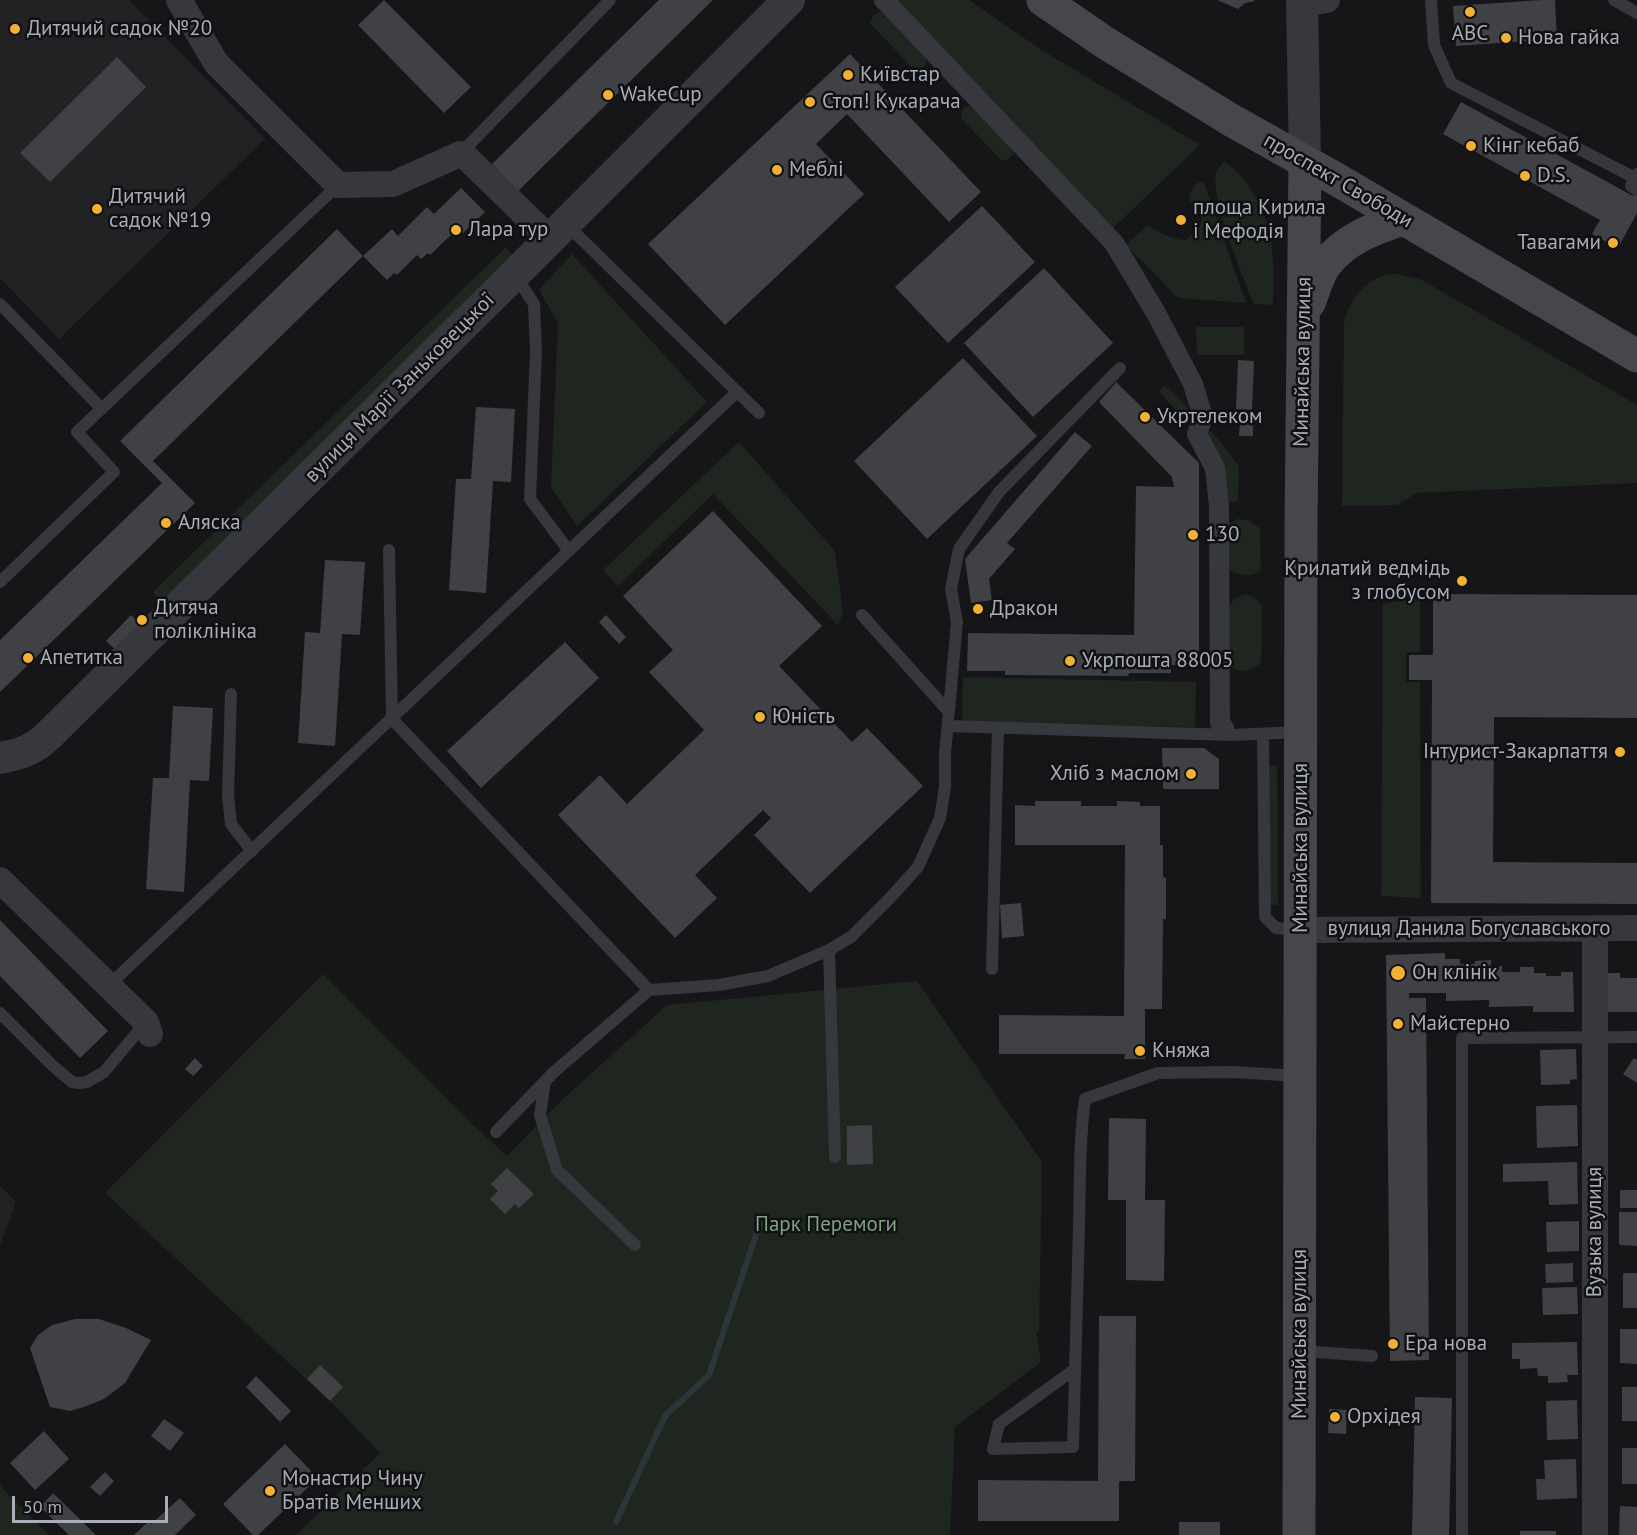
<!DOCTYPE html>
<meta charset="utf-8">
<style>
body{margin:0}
#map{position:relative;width:1637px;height:1535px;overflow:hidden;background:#161618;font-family:"PT Sans",sans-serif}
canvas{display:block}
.scale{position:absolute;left:12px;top:1496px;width:156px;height:27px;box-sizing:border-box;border:3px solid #a8adb8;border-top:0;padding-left:8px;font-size:18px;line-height:21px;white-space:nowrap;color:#a8adb8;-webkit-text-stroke:4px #111113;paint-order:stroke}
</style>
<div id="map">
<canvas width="1637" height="1535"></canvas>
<div class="scale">50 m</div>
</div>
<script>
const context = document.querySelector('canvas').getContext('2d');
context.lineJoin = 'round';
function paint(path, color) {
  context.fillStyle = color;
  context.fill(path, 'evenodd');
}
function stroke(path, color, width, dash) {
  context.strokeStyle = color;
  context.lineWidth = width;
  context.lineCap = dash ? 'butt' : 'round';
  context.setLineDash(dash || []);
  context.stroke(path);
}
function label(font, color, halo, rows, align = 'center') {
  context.font = font + ' "PT Sans",sans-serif';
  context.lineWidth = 5;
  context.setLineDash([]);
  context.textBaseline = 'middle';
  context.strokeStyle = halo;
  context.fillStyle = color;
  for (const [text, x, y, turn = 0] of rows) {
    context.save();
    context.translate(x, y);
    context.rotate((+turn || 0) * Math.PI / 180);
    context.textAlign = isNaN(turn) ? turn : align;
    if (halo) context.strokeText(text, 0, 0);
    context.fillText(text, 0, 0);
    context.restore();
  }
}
paint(new Path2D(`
 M0 0H129L265 139 59 339 0 278Z
 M0 1186 16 1202 0 1245Z`), '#222225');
paint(new Path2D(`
 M895 0H969L1040 49 1200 145 1111 230Z
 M881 12 926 59V64L922 68 914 70 870 23C872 16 875 14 881 12Z
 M967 106 973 107 1010 145 1014 154 1007 160H1001L962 119 961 111Z
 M1224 161C1230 166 1237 171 1242 177 1258 197 1270 224 1272 249 1274 268 1273 287 1273 305L1254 304C1243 277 1210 198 1216 173 1217 169 1221 165 1224 161Z
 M1199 182 1204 183 1246 303 1178 298 1126 245 1148 225C1160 233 1170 239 1185 240 1206 225 1207 218 1189 200 1190 192 1192 187 1199 182Z
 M506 247 516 258 163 605 153 592Z
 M572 254 707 402 577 526 551 487 558 323 539 290Z
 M1397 274 1422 280 1637 405V483L1417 493 1397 505 1342 506 1344 324C1347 304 1362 283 1382 276 1387 274 1392 274 1397 274Z
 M1196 327H1244V355H1197Z
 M1164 386 1168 388 1191 411 1193 415 1188 420 1184 418 1161 394 1160 390Z
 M1208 429 1219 440 1239 467 1238 498 1236 502 1227 501 1226 483 1206 432Z
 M739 442 835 551 843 613 838 625 713 494 618 586 603 570Z
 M1237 519 1248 520 1260 528 1261 569C1250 579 1241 575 1229 570V524Z
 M1245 594C1253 596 1257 599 1262 606L1261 662C1251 673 1236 675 1227 661L1228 610 1234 599Z
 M1420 597V652H1406V682H1420L1421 898 1381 896 1383 604Z
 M963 677 1196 682 1195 727 962 722Z
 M1269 766H1277L1278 905H1270Z
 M323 974 471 1123 507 1156 564 1098 667 1005 917 981 1042 1162 1039 1330 1036 1332 1041 1362 955 1427 950 1535H296L380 1453 330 1401 105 1193Z
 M0 1485 6 1492 49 1535H0Z`), '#1e261f');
stroke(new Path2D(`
 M616 1522 665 1416 709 1375 760 1223`), '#2c353c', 6);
paint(new Path2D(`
 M384 0 471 87 444 113 358 25Z
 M659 0H713L518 191 492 164Z
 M1217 0H1254L1255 1 1245 3 1238 9Z
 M1542 0H1555L1557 39 1456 46 1453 6Z
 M850 54 981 192 949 222 847 114 816 144 864 194 725 325 648 244Z
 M117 57 146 87 50 182 20 153Z
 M1461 102 1633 196 1637 189V213L1618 248 1592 234 1600 220 1443 134Z
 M461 188 485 212 463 233 461 231 455 236 453 233 430 255 428 253 421 259 417 255 397 275 394 273 387 280 363 256 392 229 398 236 427 207 434 214Z
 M982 206 1035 262 948 343 895 287Z
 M337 229 363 256 153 461 195 503 0 692V640L162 483 120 441Z
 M1044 268 1113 343 1033 417 964 343Z
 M963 358 1037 436 927 539 854 461Z
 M1238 360 1254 361 1252 410 1236 409Z
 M1116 382 1199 463V666L1171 665V673H1129L1128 676 1005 675V671H967L968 633 1134 635 1136 486 1174 487 1172 477 1099 402Z
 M476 407 515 409 511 482 493 481 486 593 449 590 456 479H471Z
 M1240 422H1253V436H1239Z
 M1075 432 1092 446 1007 543 1015 549 989 579 992 600 971 603 965 559Z
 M713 511 822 626 779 666 852 742 867 728 923 786 810 893 754 835 771 818 763 810 695 875 717 898 675 938 558 815 600 775 627 804 704 730 649 672 673 650 623 596Z
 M325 560 365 562 360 635 342 634 335 746 298 743 305 632 320 633Z
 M1433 594 1637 595V718L1494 717 1493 862 1637 863V904L1431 903 1432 680H1409V655H1433Z
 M131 615 141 625 116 650 106 641Z
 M606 615 626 637 619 644 599 622Z
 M565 642 599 678 481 788 447 751Z
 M173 706 213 708 209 781 190 780 184 892 146 889 153 778H169Z
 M1162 748H1204L1219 759V789H1163Z
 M1035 801H1081V806H1117V801L1140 802V806H1160V845H1163V877L1166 878V919H1163L1162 1009H1145V1059H1124L1125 1054H999V1015L1124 1016 1125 845H1015V805L1035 806Z
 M1021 903 1024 936 1002 938 1000 905Z
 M0 920 108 1031 80 1058 0 976Z
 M1445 953V959H1460V964H1475V961L1491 960V967L1502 966V972H1520V967H1534V973H1546V976H1561V972H1573L1574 1012H1533V1006L1489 1007V1000L1446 1001V993H1409V998H1426L1429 1360 1390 1361 1386 955Z
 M1606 973H1620V978H1637V1012H1605Z
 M1576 1049 1577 1079 1570 1080V1084L1541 1085 1540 1050Z
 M195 1058 203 1066 193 1076 185 1069Z
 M1634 1058 1637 1060V1083L1623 1074Z
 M1577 1105 1578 1146 1537 1148 1536 1106Z
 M1109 1118 1146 1119 1145 1200H1165L1164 1281 1126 1280V1200H1108Z
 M872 1125 873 1164 847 1165V1126Z
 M1577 1162 1578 1204 1549 1205 1548 1181 1503 1182V1164Z
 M507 1168 534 1194 519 1208 515 1204 505 1214 490 1199 498 1191 491 1184Z
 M1620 1190H1637V1208H1620Z
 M1619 1212H1637V1246L1619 1245Z
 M1579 1221V1251L1547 1252 1546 1222Z
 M1573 1263V1282L1546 1283 1545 1264Z
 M1623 1273H1637V1308H1623Z
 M1577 1287 1578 1314 1543 1315 1542 1288Z
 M1099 1316H1136L1135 1481H1119V1521H978V1480L1098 1481Z
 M75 1319H99L126 1328 151 1340 125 1383 104 1399 84 1407 70 1411 50 1407 30 1348 38 1335 52 1325Z
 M1620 1329H1637V1364L1620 1363Z
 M1577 1342 1578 1375H1567L1568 1382 1548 1383V1376H1538L1537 1368 1520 1369V1359H1512V1343Z
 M320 1365 343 1387 330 1401 307 1379Z
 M256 1376 291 1411 280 1422 246 1387Z
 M1622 1387H1637V1421H1622Z
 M1415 1397 1452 1398 1449 1535H1412Z
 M1577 1400 1578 1439 1547 1440 1546 1401Z
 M1329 1409 1347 1410 1346 1434 1328 1433Z
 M164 1419 184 1433 170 1451 151 1436Z
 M44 1431 69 1459 35 1490 10 1463Z
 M285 1444 318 1478 258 1535H253L223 1504Z
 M1622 1448H1637V1484H1622Z
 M1576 1459 1577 1498 1537 1500 1536 1479H1545L1544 1460Z
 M105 1472 114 1481 100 1496 90 1487Z
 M53 1493 96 1535H69L40 1507Z
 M180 1498 196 1515 175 1535H134L148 1522 151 1524Z
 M1620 1506 1637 1507V1535H1619Z
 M1179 1522H1220V1535H1179Z
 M1520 1531H1556V1535H1520Z`), '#404145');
stroke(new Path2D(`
 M1431 0 1434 45 1451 83 1635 178
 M1614 0 1637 13
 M460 154 610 0
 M1637 190 1631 186 1637 174
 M566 224 759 413
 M515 275 534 304 536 351 530 499 569 551
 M0 304 102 409
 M389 550 392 719 649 990
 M0 582 114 472 77 432 338 185
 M862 615 949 712
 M231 694 228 796 231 824 252 851
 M948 726 1231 735 1300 732
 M1263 734 1265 917 1276 928 1298 930
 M829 950 835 1157
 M992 969 998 728
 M108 986 737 392
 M0 1013 53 1066 72 1082 79 1083 87 1082 104 1072 146 1022
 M545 1081 540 1115 557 1170 635 1245
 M496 1132 554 1072 649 990 719 985 768 976 829 950 851 937 891 897 918 867 940 818 945 787V754L957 622 951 589 959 549 999 492 1120 368
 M1301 1351 1372 1356
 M1075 1369 999 1424 993 1449 1073 1447C1075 1374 1077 1301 1079 1227 1080 1185 1079 1141 1085 1099L1158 1073 1232 1072 1299 1076
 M1462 1535V1038L1637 1037`), '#37383d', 12);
stroke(new Path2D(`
 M884 0 1114 243 1156 313 1193 384 1203 417 1197 434 1215 468 1219 506 1220 723 1224 728`), '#37383d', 20);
stroke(new Path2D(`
 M179 0 216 63 338 185 393 184 460 154 466 157 550 239
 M1302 4 1327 0
 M0 880 146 1022 150 1034
 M1301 930 1637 928
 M1595 1535V928`), '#37383d', 26);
stroke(new Path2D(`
 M1302 0 1305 162
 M0 758C21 754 34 750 50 734L515 274 789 0`), '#37383d', 32);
stroke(new Path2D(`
 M1043 0 1104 42 1231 120 1336 179 1637 356
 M1309 303C1314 291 1318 274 1326 264 1346 238 1374 229 1403 219
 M1299 1535 1301 525 1305 162`), '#45474d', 33);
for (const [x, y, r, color] of [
 [1470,12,6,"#f2b134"],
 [15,29,6,"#f2b134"],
 [1506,38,6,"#f2b134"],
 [848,75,6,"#f2b134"],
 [608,95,6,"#f2b134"],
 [810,102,6,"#f2b134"],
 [1471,146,6,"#f2b134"],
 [777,170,6,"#f2b134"],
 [1525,176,6,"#f2b134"],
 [97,209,6,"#f2b134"],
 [1181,220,6,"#f2b134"],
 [456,230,6,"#f2b134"],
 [1613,243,6,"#f2b134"],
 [1145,417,6,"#f2b134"],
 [166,523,6,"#f2b134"],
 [1193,535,6,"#f2b134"],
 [1462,581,6,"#f2b134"],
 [978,609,6,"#f2b134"],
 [142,620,6,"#f2b134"],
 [28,658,6,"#f2b134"],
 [1070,661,6,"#f2b134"],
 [760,717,6,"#f2b134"],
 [1620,752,6,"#f2b134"],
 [1191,774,6,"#f2b134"],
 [1398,973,8,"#f2b134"],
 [1398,1024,6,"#f2b134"],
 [1140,1051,6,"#f2b134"],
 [1393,1344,6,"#f2b134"],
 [1335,1417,6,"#f2b134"],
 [270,1491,6,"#f2b134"]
]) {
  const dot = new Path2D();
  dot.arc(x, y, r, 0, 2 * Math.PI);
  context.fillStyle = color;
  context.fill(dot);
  stroke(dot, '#111113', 2);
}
label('21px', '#a8adb8', '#111113', [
 ["Дитячий садок №20",27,29],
 ["ABC",1470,34,"center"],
 ["Нова гайка",1518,38],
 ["Київстар",860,75],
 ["WakeCup",620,95],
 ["Стоп! Кукарача",822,102],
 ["Кінг кебаб",1483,146],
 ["Меблi",789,170],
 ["D.S.",1537,176],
 ["Дитячий",109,197],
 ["садок №19",109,221],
 ["площа Кирила",1193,208],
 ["і Мефодія",1193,232],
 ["Лара тур",468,230],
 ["Тавагами",1601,243,"right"],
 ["Укртелеком",1157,417],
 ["Аляска",178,523],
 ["130",1205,535],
 ["Крилатий ведмідь",1450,569,"right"],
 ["з глобусом",1450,593,"right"],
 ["Дитяча",154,608],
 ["поліклініка",154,632],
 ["Дракон",990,609],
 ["Апетитка",40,658],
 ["Укрпошта 88005",1082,661],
 ["Юність",772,717],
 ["Інтурист-Закарпаття",1608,752,"right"],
 ["Хліб з маслом",1179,774,"right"],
 ["Он клінік",1412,973],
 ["Майстерно",1410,1024],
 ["Княжа",1152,1051],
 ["Ера нова",1405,1344],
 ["Орхідея",1347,1417],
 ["Монастир Чину",282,1479],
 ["Братів Менших",282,1503]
], 'left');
label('21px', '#a8adb8', '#111113', [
 ["проспект Свободи",1338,181,30],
 ["Минайська вулиця",1303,362,-89],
 ["вулиця Марії Заньковецької",400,388,-45],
 ["Минайська вулиця",1301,848,-90],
 ["вулиця Данила Богуславського",1469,929],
 ["Вузька вулиця",1595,1232,-90],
 ["Минайська вулиця",1300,1334,-90]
]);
label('21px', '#7fa381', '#111113', [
 ["Парк Перемоги",826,1225]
]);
</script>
